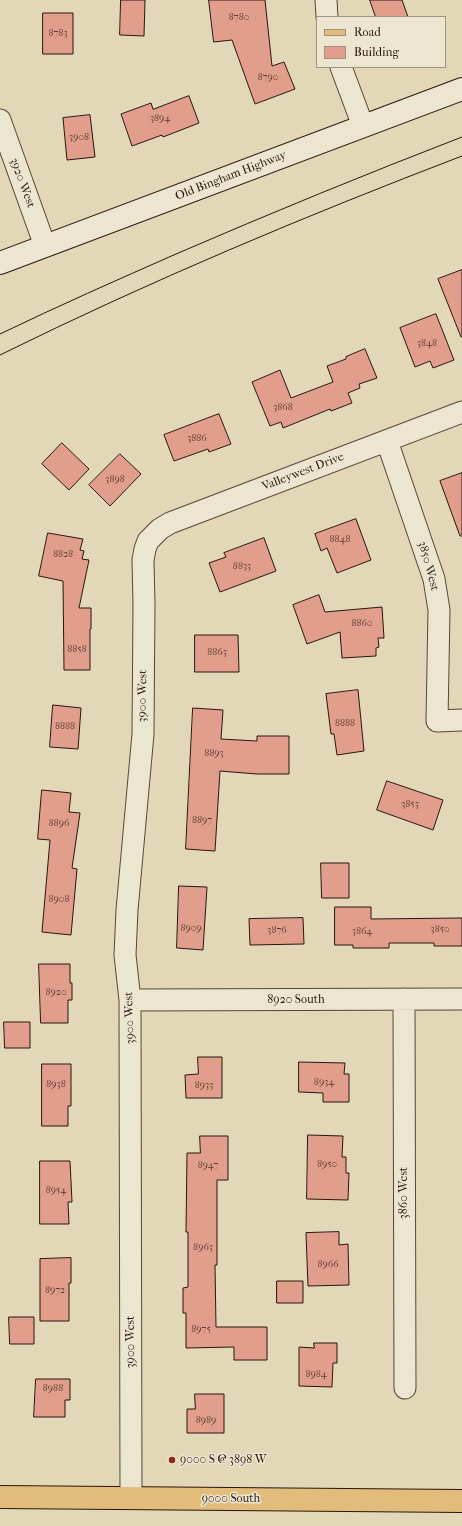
<!DOCTYPE html>
<style>
body{margin:0}
#map{position:relative;width:462px;height:1526px;overflow:hidden;background:#e2d7b6;font-family:"IM FELL French Canon",serif}
canvas{display:block}
.legend{position:absolute;left:316px;top:16px;width:130px;height:52px;box-sizing:border-box;background:#ece5d0;border:1px solid #9e9282;margin:0;padding:5px 7px;list-style:none;font-size:12px;color:#2a160d}
.legend li{display:flex;align-items:center;gap:8px;height:20px}
.legend b{width:20px;border:1px solid #9e9282}
</style>
<div id="map">
<canvas width="462" height="1526"></canvas>
<ul class="legend">
<li><b style="height:5px;background:#e1bc7b"></b>Road</li>
<li><b style="height:11px;background:#e19e8d"></b>Building</li>
</ul>
</div>
<script>
const context = document.querySelector('canvas').getContext('2d');
context.lineJoin = 'round';
function paint(path, color) {
  context.fillStyle = color;
  context.fill(path, 'evenodd');
}
function stroke(path, color, width, dash) {
  context.strokeStyle = color;
  context.lineWidth = width;
  context.lineCap = dash ? 'butt' : 'round';
  context.setLineDash(dash || []);
  context.stroke(path);
}
function label(font, color, halo, rows, align = 'center') {
  context.font = font + ' "IM FELL French Canon",serif';
  context.lineWidth = 3;
  context.setLineDash([]);
  context.textBaseline = 'middle';
  context.strokeStyle = halo;
  context.fillStyle = color;
  for (const [text, x, y, turn = 0] of rows) {
    context.save();
    context.translate(x, y);
    context.rotate((+turn || 0) * Math.PI / 180);
    context.textAlign = isNaN(turn) ? turn : align;
    if (halo) context.strokeText(text, 0, 0);
    context.fillText(text, 0, 0);
    context.restore();
  }
}
const building = new Path2D(`
 M121 0H145L144 36 120 35Z
 M209 0H265L272 66 284 62 295 89 255 104 232 40 214 42Z
 M370 0H402L408 17H376Z
 M43 13H73V54H43Z
 M189 96 199 123 163 137 162 135 132 146 121 114 151 103 153 109Z
 M90 115 95 157 67 160 63 118Z
 M462 270V337H461L438 279Z
 M436 314 454 360 433 368 430 361 415 367 400 328Z
 M365 349 377 378 359 384 360 388 348 393 352 403 331 411 330 409 283 428 281 422 270 426 252 382 280 370 291 398 333 382 327 366 346 359V357Z
 M219 414 231 444 209 452 208 449 174 461 164 435Z
 M62 443 89 469 69 490 42 464Z
 M120 454 141 474 110 506 89 485Z
 M462 473V536H460L440 481Z
 M356 519 371 560 337 573 327 548 321 551 315 534Z
 M48 533 83 539 80 550 84 551 82 559 89 560 79 608H91V629H90V670H64L63 581 39 576Z
 M264 538 276 571 220 592 209 563 226 557 224 553Z
 M319 595 325 612 382 607 384 638H378L379 647 376 648V656L342 658 340 632 307 644 293 605Z
 M195 635H238L239 672H195Z
 M358 690 364 751 337 755 334 734H331L326 694Z
 M53 705 81 708 78 749 50 747Z
 M193 708 223 710 221 739 257 741V736H289V774H257L220 771 215 851 186 849Z
 M387 781 443 800 433 830 377 810Z
 M42 790 71 793 69 812 80 813 72 868 77 869 71 935 42 932 50 840 38 839Z
 M321 863H349V898H322Z
 M179 886 207 887 203 950 177 948Z
 M335 907H371V919L462 918V946H434V943H389V948H353V945H335Z
 M303 918 304 944 250 945 249 919Z
 M39 964H70V983H72V1000H68V1023H41Z
 M4 1022H30V1048H5Z
 M198 1057H222V1098H186L185 1075 198 1074Z
 M299 1062 345 1063 344 1074H349V1102H323V1093L299 1092Z
 M42 1064H71V1106H68V1126H42Z
 M308 1135 343 1136 342 1157H346V1173H349L348 1200 307 1199Z
 M200 1136H228V1180H217V1265H215L216 1327H267V1360H234V1347L186 1348V1313H183V1288L188 1287V1232H186L187 1153H200Z
 M40 1161H70L72 1202H68L69 1224H40Z
 M339 1232V1245L348 1244 349 1285 308 1286 306 1233Z
 M71 1258V1283H69V1321H40V1259Z
 M277 1281H303V1303H277Z
 M9 1317H34V1344H10Z
 M314 1343H337V1363H333L332 1387 299 1386V1347L314 1348Z
 M36 1379H70V1400H65V1417H34Z
 M195 1394H224V1433H187V1409H195Z`);
paint(building, '#e19e8d');
stroke(building, '#2a160d', 1);
const street = new Path2D(`
 M326 0 327 17
 M341 67 363 126
 M0 120 45 246
 M387 441 434 579 439 610 437 721 462 720
 M404 999 405 1388
 M130 1000 462 999
 M131 1498 130 1000 125 955 127 910 143 734 144 605 143 560 145 549 148 541 160 529 170 523 462 412`);
const secondary = new Path2D(`
 M0 263 462 89`);
const primary = new Path2D(`
 M0 1497 462 1501`);
stroke(street, '#584637', 23);
stroke(secondary, '#2a160d', 24);
stroke(primary, '#2a160d', 24);
stroke(street, '#ece5d0', 21);
stroke(secondary, '#ece5d0', 22);
stroke(primary, '#e1bc7b', 22);
stroke(new Path2D(`
 M0 334C58 306 117 280 176 254 271 213 366 174 462 137
 M0 355C150 281 305 216 462 156`), '#2a160d', 1);
for (const [x, y, r, color] of [
 [172,1460,4,"#8f2418"]
]) {
  const dot = new Path2D();
  dot.arc(x, y, r, 0, 2 * Math.PI);
  context.fillStyle = color;
  context.fill(dot);
  stroke(dot, '#ece5d0', 1.5);
}
label('10px', '#58382d', null, [
 ["8780",239,18],
 ["8783",58,34],
 ["8790",268,78],
 ["3894",160,119],
 ["3908",79,138],
 ["3848",427,344],
 ["3868",283,408],
 ["3886",197,439],
 ["3898",115,480],
 ["8848",340,540],
 ["8828",63,555],
 ["8833",242,567],
 ["8860",362,624],
 ["8858",77,650],
 ["8863",217,653],
 ["8888",345,724],
 ["8888",65,727],
 ["8893",214,754],
 ["3853",410,805],
 ["8897",202,821],
 ["8896",59,824],
 ["8908",59,900],
 ["8909",191,929],
 ["3850",440,930],
 ["3876",277,931],
 ["3864",362,932],
 ["8920",56,993],
 ["8934",324,1083],
 ["8938",56,1085],
 ["8933",204,1086],
 ["8950",327,1165],
 ["8947",208,1166],
 ["8954",56,1191],
 ["8963",203,1248],
 ["8966",328,1265],
 ["8972",55,1291],
 ["8975",201,1330],
 ["8984",316,1375],
 ["8988",53,1389],
 ["8989",206,1421]
]);
label('12px', '#2a160d', '#ece5d0', [
 ["Old Bingham Highway",231,176,-21],
 ["3920 West",22,183,70],
 ["Valleywest Drive",303,472,-21],
 ["3850 West",428,566,75],
 ["3900 West",143,696,-89],
 ["8920 South",296,1000],
 ["3900 West",130,1018,-92],
 ["3860 West",404,1193,-90],
 ["3900 West",131,1342,-90],
 ["9000 South",231,1499]
]);
label('12px', '#2a160d', '#ece5d0', [
 ["9000 S @ 3898 W",180,1460]
], 'left');
</script>
